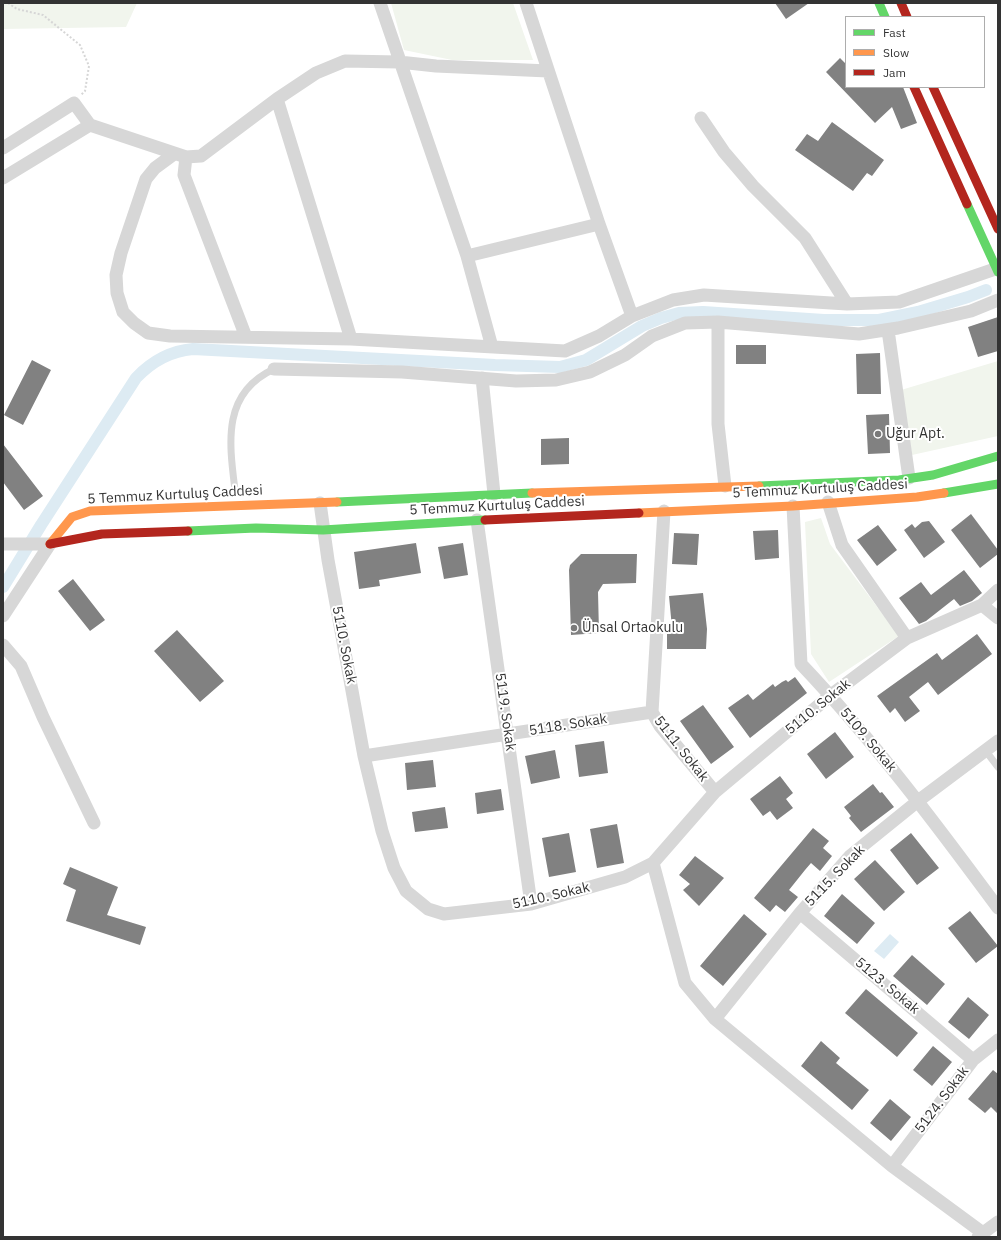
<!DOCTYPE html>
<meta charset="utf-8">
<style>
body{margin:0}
#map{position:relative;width:1001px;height:1240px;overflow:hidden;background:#fff;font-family:"IBM Plex Sans",sans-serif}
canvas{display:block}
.frame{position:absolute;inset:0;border:4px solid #333;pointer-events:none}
.legend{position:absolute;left:845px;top:16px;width:140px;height:72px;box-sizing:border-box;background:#fff;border:1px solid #adadad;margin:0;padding:5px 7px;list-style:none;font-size:12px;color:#333}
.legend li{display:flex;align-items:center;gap:8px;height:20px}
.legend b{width:20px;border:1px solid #adadad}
</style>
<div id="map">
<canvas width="1001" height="1240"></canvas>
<div class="frame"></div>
<ul class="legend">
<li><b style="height:5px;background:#63d668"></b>Fast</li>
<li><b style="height:5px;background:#ff974d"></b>Slow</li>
<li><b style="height:5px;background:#b3261e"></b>Jam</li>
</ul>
</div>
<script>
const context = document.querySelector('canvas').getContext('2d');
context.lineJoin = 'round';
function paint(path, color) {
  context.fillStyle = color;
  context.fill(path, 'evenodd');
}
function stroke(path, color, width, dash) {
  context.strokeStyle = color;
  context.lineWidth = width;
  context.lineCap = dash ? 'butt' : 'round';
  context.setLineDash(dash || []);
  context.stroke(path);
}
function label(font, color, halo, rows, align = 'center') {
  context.font = font + ' "IBM Plex Sans",sans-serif';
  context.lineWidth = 4;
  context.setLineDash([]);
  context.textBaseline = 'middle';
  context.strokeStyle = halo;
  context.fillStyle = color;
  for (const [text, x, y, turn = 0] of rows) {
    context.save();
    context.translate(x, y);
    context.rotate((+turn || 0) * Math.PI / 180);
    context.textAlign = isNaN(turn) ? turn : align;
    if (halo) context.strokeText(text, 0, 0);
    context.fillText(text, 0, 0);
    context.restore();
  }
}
paint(new Path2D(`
 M3 3H137L126 27 3 29Z
 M391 3H513L533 60H452L404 50Z
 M998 361V436L912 455 901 390Z
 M821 518 830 544 899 636 829 682 811 654 805 522Z`), '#f1f5ed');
paint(new Path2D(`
 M890 934 899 942 884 959 874 951Z`), '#ddebf3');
stroke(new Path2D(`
 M3 587 41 525 136 378C152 361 170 351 193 349L495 365 560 367 586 360 642 326 661 318 679 313 703 312 824 320H879L918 312 968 297 986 290`), '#ddebf3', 12);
paint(new Path2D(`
 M775 3H809L786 19Z
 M840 58 846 64V87H903L917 123 901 129 892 107 875 123 826 72Z
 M832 122 884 160 872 176 867 173 853 191 795 150 807 134 818 141Z
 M998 317V351L978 357 968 327Z
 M736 345H766V364H736Z
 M880 353 881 394H857L856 354Z
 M32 360 51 370 23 425 4 415Z
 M889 414 890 453 868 454 866 415Z
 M569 438V464L541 465V439Z
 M3 444 43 496 24 510 3 482Z
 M971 514 998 550V554L980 568 951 530Z
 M929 521 945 542 924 558 904 530 912 524 915 528 922 522Z
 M878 525 897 550 877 566 857 540Z
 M778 530 779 558 755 560 753 531Z
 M674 533 699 534 697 565 672 564Z
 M416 543 421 573 379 580 380 586 359 589 354 552Z
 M463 543 468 575 444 579 438 547Z
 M581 554H637L636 583 603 584 598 592 599 633 571 635 569 570 570 565Z
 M964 570 982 593 972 601 960 606 954 599 926 621 919 624 899 598 921 582 931 595Z
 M73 579 105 620 90 631 58 591Z
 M703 593 707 629 706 649H667V628H672L669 596Z
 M177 630 224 681 200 702 154 651Z
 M977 634 992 654 938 695 928 682 909 697 920 711 905 722 895 708 890 713 877 696 937 653 942 660Z
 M795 677 807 693 750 738 728 708 748 694 753 700 773 684 775 687 782 682 786 680 788 682Z
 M703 705 734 747 711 764 680 721Z
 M835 732 854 757 826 779 807 754Z
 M604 741 608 773 579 777 575 745Z
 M555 750 560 778 531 784 525 756Z
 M433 760 436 787 407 790 405 763Z
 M780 776 793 793 786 799 793 808 777 820 770 811 763 816 750 799Z
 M873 784 880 793 882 792 894 807 861 832 849 818 851 816 844 807Z
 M501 789 504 810 477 814 475 793Z
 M445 807 448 828 415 832 412 812Z
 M617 824 624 863 597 868 590 829Z
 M813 828 829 841 823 848 832 856 820 871 811 863 805 870 789 890 798 897 785 912 776 905 770 912 754 898Z
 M569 833 576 872 549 877 542 838Z
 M911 833 939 868 917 885 890 850Z
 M695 856 724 878 699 906 683 890 690 884 679 875Z
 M875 860 905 892 884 911 854 879Z
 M70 867 118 887 107 915 146 927 140 945 66 921 76 890 63 884Z
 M842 894 875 923 857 944 824 916Z
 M970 911 998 946 976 963 948 928Z
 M744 914 767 934 723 986 700 966Z
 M912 955 945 984 927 1005 893 976Z
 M866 989 918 1033 897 1057 845 1013Z
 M968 997 989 1015 969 1039 948 1022Z
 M821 1041 840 1058 836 1063 869 1090 852 1110 801 1066Z
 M933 1046 952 1062 932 1086 913 1070Z
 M993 1070 998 1074V1114L991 1107 985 1113 968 1099Z
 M890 1099 911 1117 891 1141 870 1123Z`), '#818181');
stroke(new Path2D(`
 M8 3 17 9 43 15 80 45 89 66 85 91 81 95`), '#d6d6d6', 2, [2, 2]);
stroke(new Path2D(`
 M235 490C229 442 222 393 274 369
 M985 750 998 767`), '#d7d7d7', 7);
stroke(new Path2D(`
 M380 3 467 256 492 347
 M526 3 599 224 632 316
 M277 99 351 339
 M701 118 724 152 753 186 805 238 847 304
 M3 148 74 103 90 125
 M174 154 155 168 146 179 121 253 116 275 117 293 123 312 134 323 148 333 170 336 351 339 565 351 599 336 632 316 673 300 704 295 847 304 899 302 998 268
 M186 157 184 175 246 337
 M3 178 90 125 186 157 201 156 277 99 316 73 345 61 399 62 436 66 548 71
 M467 256 599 224
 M718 322V424L725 486
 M888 330 909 478
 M274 369 402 372 516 381 556 380 590 372 625 355 652 336 685 323 718 322 859 334 898 328 971 311 998 300
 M482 378 494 494
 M828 502 842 545 907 638
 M320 503 328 560 364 756 382 831 394 868 406 891 428 909 444 914 531 904 625 877 653 863 715 792 831 695 907 638 982 605 998 590
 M793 506 801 664C873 740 936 824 998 908
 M664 511 652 712 660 726 715 792
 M477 520 531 904
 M3 544H50
 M982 605 998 618
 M3 616 50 544
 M3 645 21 666 43 717 94 823
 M364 756 652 712
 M653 863 685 983 715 1019 892 1166 983 1233 978 1237
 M800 913 973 1060
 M715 1019 800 913 850 856 918 801 998 741
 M892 1166 973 1060 998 1040
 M981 1237 983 1233 998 1222`), '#d7d7d7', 13);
stroke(new Path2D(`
 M879 3 885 17
 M967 204 998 272
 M759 486 899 480 933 475 998 456
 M944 493 998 484
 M337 502 532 493
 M188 531 256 528 323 530 485 520`), '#63d668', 9);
stroke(new Path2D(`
 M532 493 759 486
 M639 513 793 506 917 497 944 493
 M50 544 72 517 90 511 337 502`), '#ff974d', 9);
stroke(new Path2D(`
 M901 3 907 17
 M914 87 967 204
 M933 87 998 229
 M485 520 639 513
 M50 544 102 534 188 531`), '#b3261e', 9);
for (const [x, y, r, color] of [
 [878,434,4,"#7a7a7a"],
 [574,628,4,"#7a7a7a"]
]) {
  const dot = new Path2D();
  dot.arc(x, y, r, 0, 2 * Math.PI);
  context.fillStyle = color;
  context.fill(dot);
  stroke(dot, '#fff', 1.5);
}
label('14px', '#333', '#fff', [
 ["Uğur Apt.",886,434],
 ["Ünsal Ortaokulu",582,628]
], 'left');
label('14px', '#333', '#fff', [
 ["5 Temmuz Kurtuluş Caddesi",820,489,-3],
 ["5 Temmuz Kurtuluş Caddesi",175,495,-3],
 ["5 Temmuz Kurtuluş Caddesi",497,506,-3],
 ["5110. Sokak",344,645,79],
 ["5110. Sokak",818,707,-39],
 ["5119. Sokak",505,712,82],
 ["5118. Sokak",568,725,-9],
 ["5109. Sokak",868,740,50],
 ["5111. Sokak",681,749,52],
 ["5115. Sokak",835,876,-46],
 ["5110. Sokak",551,896,-13],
 ["5123. Sokak",887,986,40],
 ["5124. Sokak",942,1100,-53]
]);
</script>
